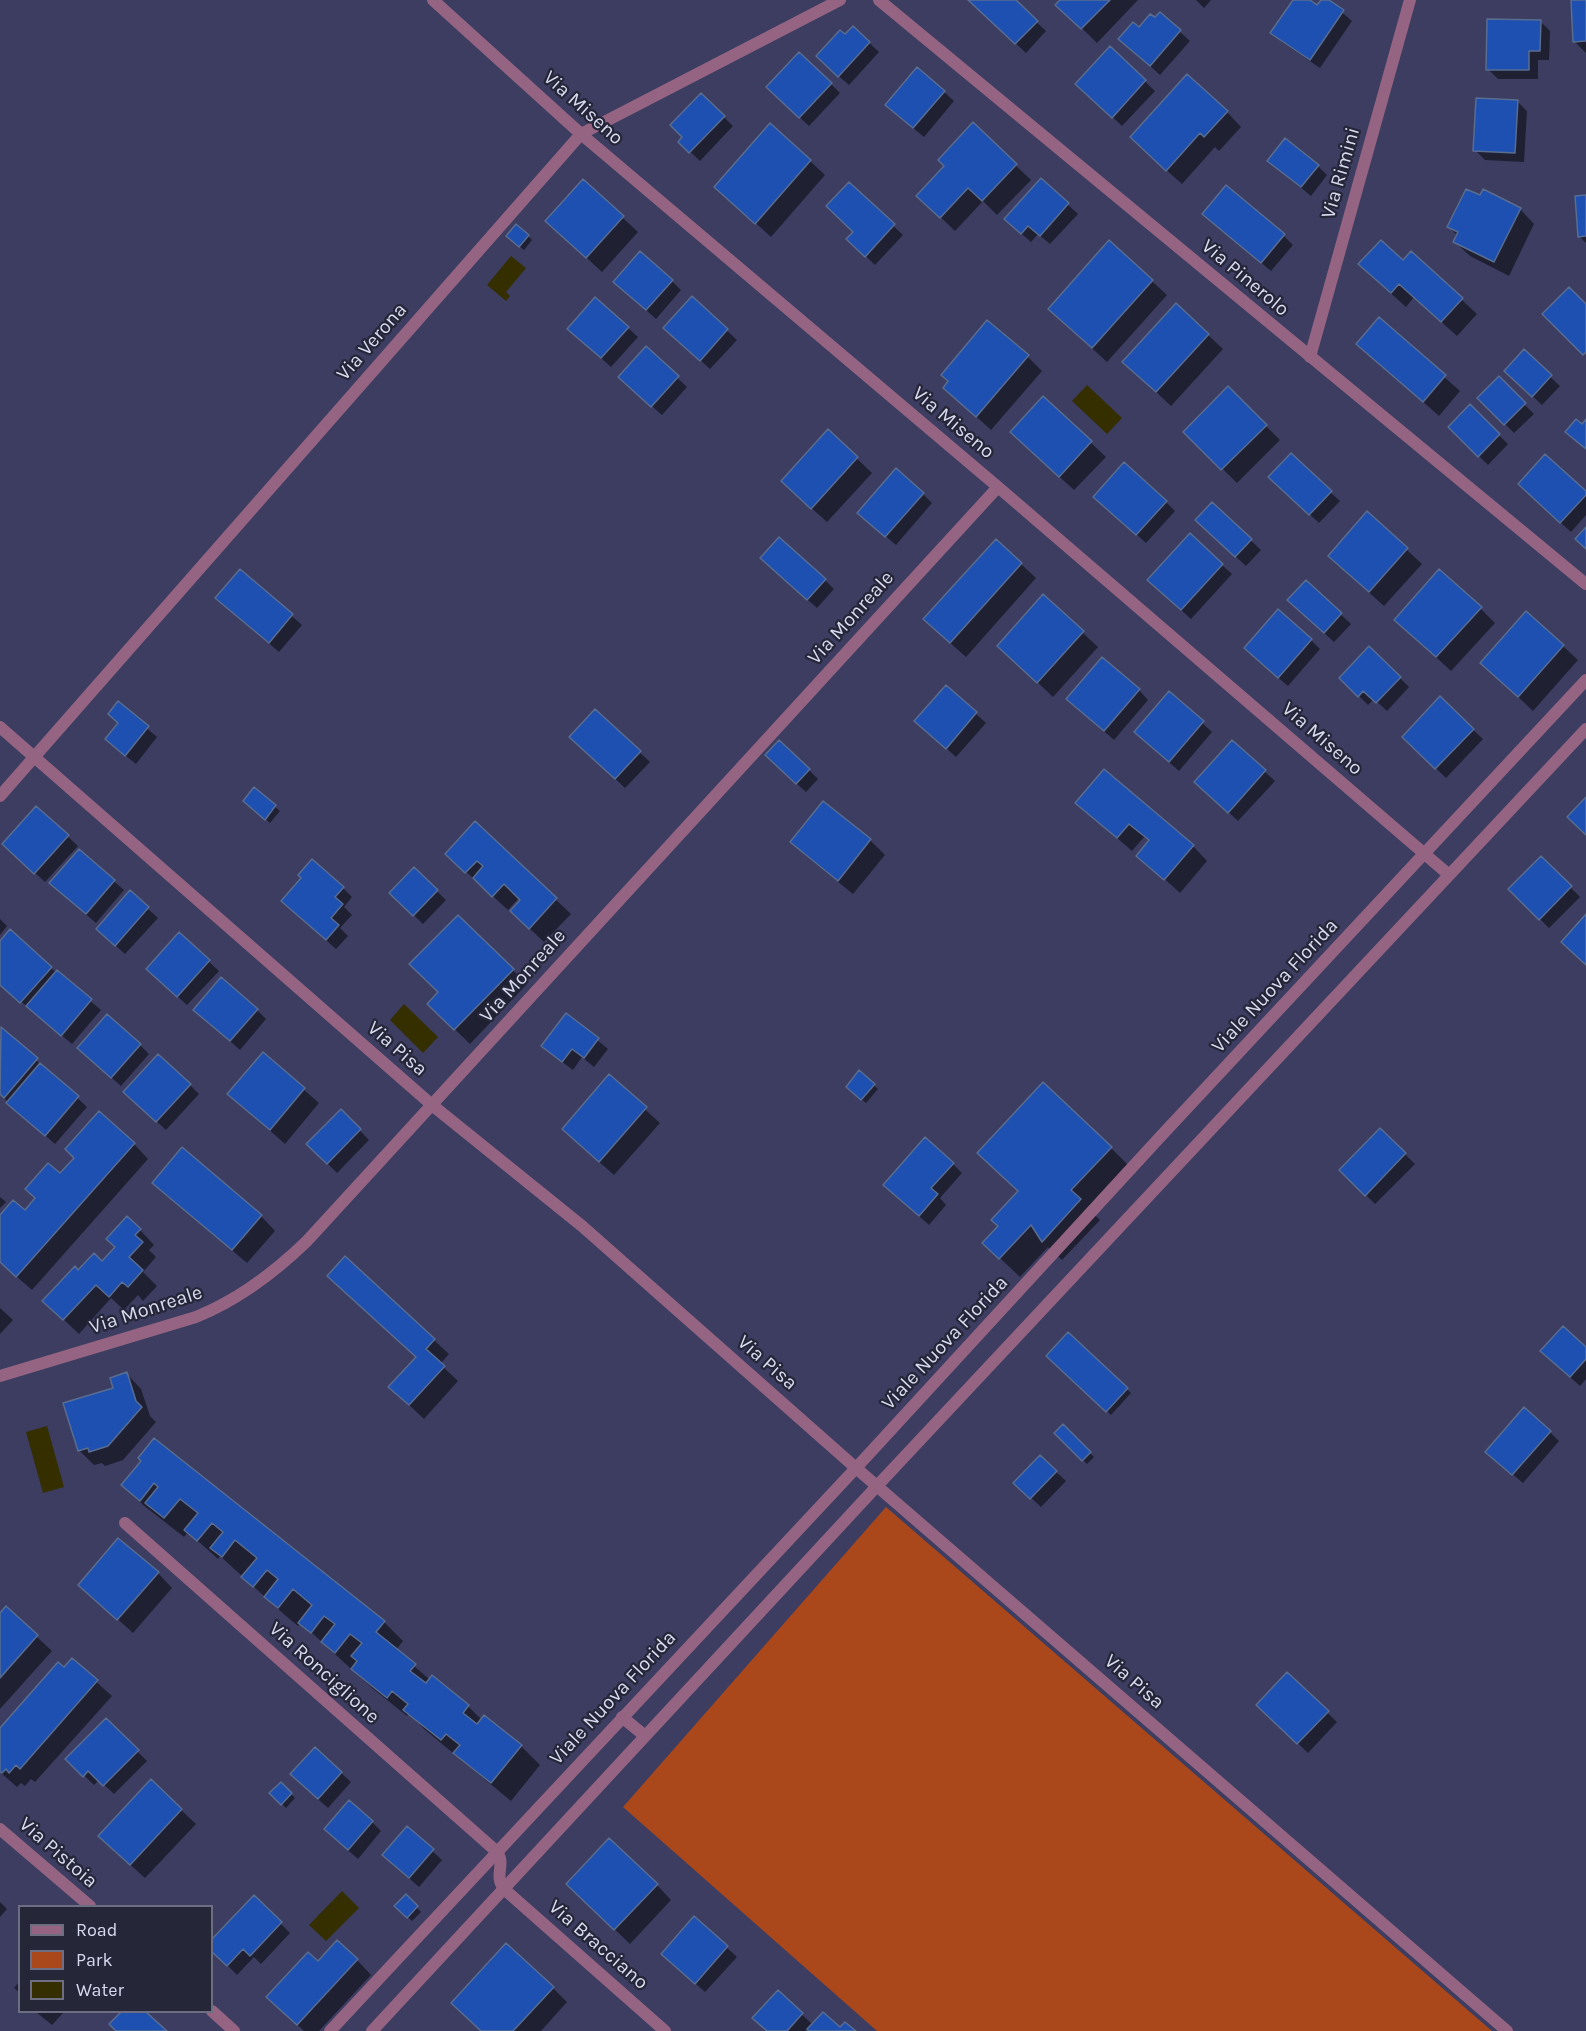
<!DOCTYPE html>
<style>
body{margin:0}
#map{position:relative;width:1586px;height:2031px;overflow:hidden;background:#3c3d61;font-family:Karla,sans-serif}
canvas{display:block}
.legend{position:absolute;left:18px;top:1905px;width:195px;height:108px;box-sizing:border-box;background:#252637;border:2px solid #6d6e81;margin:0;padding:8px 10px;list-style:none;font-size:18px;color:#d8daf0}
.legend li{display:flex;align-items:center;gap:12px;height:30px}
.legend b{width:30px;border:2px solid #6d6e81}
</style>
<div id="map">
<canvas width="1586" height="2031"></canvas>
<ul class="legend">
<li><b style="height:8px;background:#946482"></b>Road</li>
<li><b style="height:16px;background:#aa481c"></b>Park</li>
<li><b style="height:16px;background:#352f00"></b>Water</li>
</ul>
</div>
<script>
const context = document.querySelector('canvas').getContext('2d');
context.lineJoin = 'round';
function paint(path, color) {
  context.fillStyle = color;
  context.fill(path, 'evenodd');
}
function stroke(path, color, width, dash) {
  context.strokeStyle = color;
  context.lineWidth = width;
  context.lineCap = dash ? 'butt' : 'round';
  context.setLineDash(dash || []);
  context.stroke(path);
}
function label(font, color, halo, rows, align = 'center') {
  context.font = font + ' Karla,sans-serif';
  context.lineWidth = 4.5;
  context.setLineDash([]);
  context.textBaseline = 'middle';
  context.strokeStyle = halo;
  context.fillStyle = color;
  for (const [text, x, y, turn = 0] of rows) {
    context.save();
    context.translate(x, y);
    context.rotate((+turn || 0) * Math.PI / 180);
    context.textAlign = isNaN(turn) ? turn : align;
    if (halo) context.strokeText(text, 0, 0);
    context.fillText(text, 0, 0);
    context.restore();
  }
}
paint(new Path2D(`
 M886 1507 1492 2031H877L623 1807Z`), '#aa481c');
paint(new Path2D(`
 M511 256 526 268 506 292 510 296 506 301 487 285Z
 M1087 385 1122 418 1107 434 1072 401Z
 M404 1004 438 1037 423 1053 390 1020Z
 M47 1426 64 1487 43 1493 26 1432Z
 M342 1891 359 1908 326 1941 309 1925Z`), '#352f00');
paint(new Path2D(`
 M970 0H1013L1046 31 1026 53Z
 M1062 0H1138L1097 43 1058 5Z
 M1196 0H1211L1204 8Z
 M1295 0H1307L1318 7 1323 0H1327L1352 21 1320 68 1282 42 1272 32Z
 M1573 0H1586V53L1574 41Z
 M1160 14 1190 41 1160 75 1130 48Z
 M1540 21 1550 31 1549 60H1538V79H1498L1488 69Z
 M853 28 879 52 849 85 827 66Z
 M1110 48 1155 91 1122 126 1087 93Z
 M831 84 840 93 809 126 778 97Z
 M944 92 954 101 924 137 896 114Z
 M701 95 733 126 700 161 680 142Z
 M1517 101 1527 111 1524 162 1485 160 1475 150Z
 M1227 112 1241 127 1219 151 1215 147 1182 184 1146 152Z
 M973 125 1031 180 997 215 983 201 955 231 933 210 946 166Z
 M810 161 825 175 771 237 716 187Z
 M1269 161 1318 166 1327 175 1311 196Z
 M1041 180 1078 214 1050 244 1038 234 1031 242 1015 228Z
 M583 181 638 232 602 272 562 235Z
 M849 184 903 235 875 265 848 239 855 232Z
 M1586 197V243L1579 236Z
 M1520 209 1534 224 1509 276 1470 256 1455 242 1458 236 1449 227Z
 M1214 223 1284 236 1293 245 1271 271Z
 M528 236 532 240 524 250 512 240Z
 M1109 242 1167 295 1107 362 1064 323Z
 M1411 253 1477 314 1457 336 1414 297 1406 307 1375 279 1403 262Z
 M672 281 681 290 656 319 625 291Z
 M692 298 737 340 710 369 675 337Z
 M1176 305 1223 349 1171 406 1139 376Z
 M1379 319 1460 391 1439 416 1358 344Z
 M628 328 638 337 611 367 579 338Z
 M646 349 687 387 662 415 630 387Z
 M1524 352 1560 386 1542 405 1515 380Z
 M1028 357 1042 371 991 430 945 388Z
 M1499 379 1534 414 1514 433 1479 398Z
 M1228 388 1280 440 1237 483 1185 432Z
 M1043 398 1106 457 1074 490 1027 447Z
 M1470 407 1508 444 1488 465 1450 427Z
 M828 431 872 473 827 522 797 495Z
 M1270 477 1330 492 1340 501 1319 523Z
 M1586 493V515L1571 532 1529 494Z
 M923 494 932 503 896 545 869 522Z
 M1166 502 1175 511 1146 543 1105 506Z
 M1212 504 1261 550 1246 566 1206 529Z
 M1367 513 1422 564 1384 606 1344 570Z
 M1021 564 1036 578 966 657 940 634Z
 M1222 565 1232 574 1191 619 1159 590Z
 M771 567 825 580 834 589 817 608Z
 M240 571 302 625 279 652 227 607Z
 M1306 582 1351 624 1334 642 1299 610Z
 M1043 596 1098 647 1053 697 999 646Z
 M1480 608 1495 623 1451 671 1411 634Z
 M1311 640 1320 649 1288 686 1255 658Z
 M1563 646 1578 660 1533 711 1482 663Z
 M1341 678H1400L1409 687 1387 711 1374 699 1368 705Z
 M946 687 986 723 956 757 926 730Z
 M1139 690 1148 700 1114 740 1078 708Z
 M1169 693 1212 732 1179 771 1145 741Z
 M1440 699 1483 739 1446 778 1404 737Z
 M118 704 157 737 136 764 116 748 119 724Z
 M595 711 650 762 625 788 580 746Z
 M1232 742 1275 781 1238 821 1206 791Z
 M776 765 809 770 818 779 806 792Z
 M254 789 280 811 270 823 249 805Z
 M823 803 870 840 885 855 853 894 806 856 792 842Z
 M1077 803 1193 846 1207 861 1180 893 1138 855 1150 841 1144 837 1132 851Z
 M37 808 78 846 45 882 13 853Z
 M475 824 571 914 544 942 527 926 522 900 519 898 508 910 462 868Z
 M79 851 124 890 96 923 61 893Z
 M1541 858 1580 897 1549 928 1510 889Z
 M414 869 446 900 423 924 391 893Z
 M343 888 352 897 344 907 352 915 340 928 348 936 336 949 292 910Z
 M130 892 158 918 125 954 107 938Z
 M458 917 527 984 470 1044 429 1004 440 992Z
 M0 919 7 926 0 935Z
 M179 934 219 971 187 1005 157 978Z
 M0 943 51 968 101 1010 72 1044 0 984Z
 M257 1010 266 1019 240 1050 205 1019Z
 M567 1015 608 1049 594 1067 582 1057 573 1070 553 1055Z
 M0 1027 87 1107 55 1144 18 1112 0 1094Z
 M140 1045 149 1054 121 1086 88 1057Z
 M263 1054 319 1103 285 1144 229 1094Z
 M860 1073 878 1089 866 1103 852 1091Z
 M609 1077 660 1123 614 1175 578 1143Z
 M190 1085 199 1094 166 1130 135 1102Z
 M341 1111 369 1140 337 1173 308 1144Z
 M1380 1130 1415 1164 1375 1204 1341 1170Z
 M134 1144 148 1159 32 1290 0 1262V1217L25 1212 61 1176Z
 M1111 1148 1130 1167 1090 1210 1100 1220 1062 1260 1048 1247 1020 1277 984 1243Z
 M953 1164 962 1173 940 1198 946 1205 929 1225 894 1194Z
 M0 1197 6 1202 0 1208Z
 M169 1197 261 1216 275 1231 247 1263Z
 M140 1230 154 1245 149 1250 156 1257 143 1272 157 1286 143 1301 138 1295 124 1310 111 1298 79 1334 59 1315 79 1272 102 1263Z
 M0 1308 13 1320 0 1334Z
 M1068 1334 1131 1393 1111 1415 1048 1356Z
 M434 1340 449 1354 440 1364 458 1381 424 1419 390 1387Z
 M1586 1349V1379L1580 1386 1552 1361Z
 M127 1374 141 1389 150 1416 156 1422 123 1460 105 1466 102 1463 94 1465 79 1450 115 1389Z
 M1063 1426 1094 1457 1087 1464 1056 1433Z
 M1550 1432 1559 1441 1523 1483 1497 1461Z
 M1040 1457 1066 1481 1041 1507 1015 1483Z
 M143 1461 384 1622 403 1641 396 1650 430 1680 468 1706 482 1720 521 1746 540 1765 511 1801 424 1729 409 1713 407 1716 372 1688 301 1623 298 1626 286 1616 220 1556 218 1559 188 1532 184 1537 143 1505 123 1485Z
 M158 1573 172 1588 133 1633 80 1585Z
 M6 1608 52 1651 0 1709V1615Z
 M72 1660 112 1696 35 1782 31 1779 25 1786 21 1783 17 1787 0 1772V1731Z
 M1287 1674 1337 1722 1308 1753 1258 1705Z
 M106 1720 147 1761 114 1794 99 1780 94 1785 67 1759Z
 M315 1749 351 1782 328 1808 301 1784Z
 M281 1784 295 1798 286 1808 271 1793Z
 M181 1810 196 1824 145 1878 114 1850Z
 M372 1822 381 1831 358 1859 335 1839Z
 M407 1828 442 1860 419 1887 393 1864Z
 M657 1885 671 1900 630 1944 583 1899Z
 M406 1896 421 1912 412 1921 397 1906Z
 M254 1897 290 1933 261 1964 254 1957 237 1975 212 1950V1941Z
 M0 1902 7 1909 0 1917Z
 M694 1918 737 1957 705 1992 672 1963Z
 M357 1960 371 1975 319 2031H304L283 2011 318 1963Z
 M20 1981V1993L14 1988Z
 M553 1988 567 2002 541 2031H482Z
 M778 1992 813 2025 853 2031H811L808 2028 805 2031H768Z
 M36 2012H64L52 2025Z`), '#0007');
const building = new Path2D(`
 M968 0H1016L1038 21 1015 44Z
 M1060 0H1110L1081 29 1055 5Z
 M1293 0H1310L1317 5 1321 0H1329L1344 10 1310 60 1270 33Z
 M1571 0H1586V41L1573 42Z
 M1160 12 1181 30 1150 66 1118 39 1133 22 1139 27 1150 14 1155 17Z
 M1487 19 1541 20 1540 51H1529V70H1486Z
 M853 26 870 42 838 77 816 56 840 30 845 34Z
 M1110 46 1146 80 1112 118 1075 84Z
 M799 52 832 83 799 118 766 87Z
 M917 67 945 91 913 128 885 105Z
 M1187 74 1228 111 1204 137 1200 133 1166 171 1130 137Z
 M701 93 725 116 689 153 678 142 682 137 670 125Z
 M1476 98 1518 100 1515 153 1473 151Z
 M973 122 1017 164 982 201 968 188 940 218 916 196 944 166 938 160Z
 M770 123 811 160 755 224 714 187Z
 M1285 138 1319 165 1301 187 1267 161Z
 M1041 178 1069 203 1040 236 1028 226 1021 234 1004 219Z
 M583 179 624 216 586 258 545 221Z
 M849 182 895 224 865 257 846 239 853 232 826 206Z
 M1226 185 1285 234 1261 263 1202 214Z
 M1466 189 1480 195 1483 189 1521 208 1494 262 1453 242 1458 232 1447 227Z
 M1586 195V236L1578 237 1575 196Z
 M516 224 529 235 519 247 506 236Z
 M1109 240 1153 280 1092 348 1048 309Z
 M1381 240 1403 260 1411 251 1463 298 1441 322 1399 284 1391 293 1358 264Z
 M640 251 673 280 646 310 613 282Z
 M1569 287 1586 304V352L1583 355 1542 314Z
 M692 296 728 329 700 361 663 328Z
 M595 297 629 327 601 358 567 329Z
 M1176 303 1209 334 1156 392 1122 362Z
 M1379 317 1446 375 1423 402 1356 344Z
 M987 320 1029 355 976 417 943 388 948 381 941 375Z
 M646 346 679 376 651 407 618 377Z
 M1524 349 1552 375 1532 397 1504 371Z
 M1499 376 1526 403 1504 425 1477 398Z
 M1228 386 1267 425 1221 470 1183 432Z
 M1043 396 1092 441 1059 477 1010 432Z
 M1470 404 1500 434 1478 457 1448 427Z
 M1576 419 1582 424 1586 419V449L1565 432Z
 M828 429 858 457 811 509 781 481Z
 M1291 453 1332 491 1309 515 1268 477Z
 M1545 454 1586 491V495L1560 523 1518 484Z
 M1124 462 1167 501 1136 535 1093 497Z
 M896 468 924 493 885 537 857 513Z
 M1212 502 1252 539 1235 557 1195 520Z
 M1367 511 1408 548 1369 592 1328 556Z
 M1586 527V549L1575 539Z
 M1190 533 1223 564 1181 610 1147 580Z
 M779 537 826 579 807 600 760 558Z
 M996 539 1022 563 950 643 923 619Z
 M240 569 293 614 269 643 215 598Z
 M1439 569 1482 607 1436 657 1394 620Z
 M1306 580 1342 613 1324 633 1287 600Z
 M1043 594 1084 631 1037 683 997 646Z
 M1278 609 1312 639 1278 678 1244 648Z
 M1526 611 1564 645 1518 697 1480 663Z
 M1369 646 1401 677 1376 703 1363 691 1358 697 1339 678Z
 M1102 657 1140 689 1104 731 1066 699Z
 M946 685 977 712 946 749 914 721Z
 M1169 691 1204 721 1169 762 1134 732Z
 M1440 696 1474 729 1435 769 1402 737Z
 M118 701 149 726 125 756 105 739 118 723 108 714Z
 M595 709 641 751 615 779 569 737Z
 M779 740 810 769 796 784 765 755Z
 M1232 740 1266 770 1228 813 1194 782Z
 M1104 769 1194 845 1164 880 1136 856 1149 840 1129 824 1117 838 1075 803Z
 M254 787 276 805 265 820 243 801Z
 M1586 797V835L1567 817Z
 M823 801 871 839 838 881 790 842Z
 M36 806 69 835 34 874 2 844Z
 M475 821 557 898 529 929 510 911 520 900 504 884 492 897 473 878 483 866 477 861 465 873 445 854Z
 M79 849 115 880 86 914 49 883Z
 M1541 856 1572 886 1539 920 1508 889Z
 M312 859 344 887 335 897 343 904 331 918 339 925 326 940 281 901 301 878 298 875Z
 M414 867 438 890 413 916 389 893Z
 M130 890 149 907 115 946 96 929Z
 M1586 914V965L1561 942Z
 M458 915 514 969 454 1030 427 1004 438 992 409 964Z
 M10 929 52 967 20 1003 0 985V941Z
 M179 932 210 960 177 997 146 969Z
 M57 970 92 999 61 1036 26 1006Z
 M221 977 258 1009 230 1041 193 1010Z
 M566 1013 599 1038 584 1058 572 1049 562 1062 541 1046Z
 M107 1014 141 1044 111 1078 77 1048Z
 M1 1027 38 1058 4 1098 0 1094Z
 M263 1052 305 1088 270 1130 227 1094Z
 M158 1054 191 1084 156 1122 123 1092Z
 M40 1063 79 1096 45 1136 6 1103Z
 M859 1070 875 1084 861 1100 846 1087Z
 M609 1074 647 1107 599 1162 562 1129Z
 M1043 1082 1112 1147 1071 1190 1081 1199 1042 1242 1031 1225 999 1259 982 1243 998 1226 991 1220 1018 1191 977 1153Z
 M341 1109 361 1129 327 1164 306 1144Z
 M99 1111 135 1143 16 1277 0 1262V1215L13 1200 25 1210 35 1198 25 1189 48 1163 60 1173 74 1158 65 1149Z
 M1380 1128 1406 1153 1365 1196 1339 1170Z
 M925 1137 954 1163 931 1188 938 1194 919 1216 883 1185Z
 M182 1147 262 1215 232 1250 152 1183Z
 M127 1216 141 1229 135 1235 143 1242 129 1257 143 1270 128 1287 122 1282 109 1297 96 1285 63 1320 42 1301 75 1266 78 1270 94 1253 102 1261 115 1247 106 1239Z
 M345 1256 435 1339 426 1349 445 1366 409 1405 388 1387 416 1357 327 1276Z
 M1563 1326 1586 1347V1359L1570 1377 1540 1351Z
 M1068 1332 1128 1388 1106 1412 1046 1356Z
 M127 1372 136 1401 142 1407 108 1446 89 1452 88 1448 78 1451 63 1403 113 1388 110 1378Z
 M1524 1407 1551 1431 1512 1475 1485 1452Z
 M1063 1424 1091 1452 1082 1461 1054 1433Z
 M154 1438 385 1621 376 1632 416 1664 410 1671 426 1683 432 1675 469 1705 463 1713 477 1724 484 1715 522 1745 491 1783 453 1753 460 1745 446 1734 441 1740 403 1710 408 1704 392 1691 387 1698 351 1669 357 1661 351 1656 362 1643 350 1634 335 1653 321 1642 335 1624 324 1616 311 1633 298 1623 312 1605 293 1589 278 1608 264 1597 278 1579 267 1570 253 1587 241 1577 257 1558 235 1540 222 1557 210 1548 223 1532 212 1523 197 1541 184 1530 198 1513 180 1499 164 1518 145 1503 158 1487 154 1483 140 1501 121 1485 141 1461 138 1458Z
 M1040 1455 1057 1471 1030 1499 1013 1483Z
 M118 1538 159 1572 117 1620 78 1585Z
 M6 1606 38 1635 0 1678V1613Z
 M72 1658 98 1680 20 1769 16 1765 9 1773 6 1769 2 1773 0 1772V1728L58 1662 64 1667Z
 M1287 1672 1329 1711 1297 1744 1256 1705Z
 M106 1718 139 1750 103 1786 88 1771 83 1777 65 1759Z
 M315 1747 342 1772 318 1799 290 1774Z
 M151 1779 182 1809 130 1865 98 1836Z
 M281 1782 292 1793 281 1805 269 1793Z
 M349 1800 373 1821 348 1850 324 1829Z
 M407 1826 434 1849 409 1878 382 1855Z
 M609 1838 658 1884 614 1930 566 1884Z
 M406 1894 418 1906 407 1918 394 1906Z
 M254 1895 282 1922 250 1956 243 1949 227 1966 212 1952V1939Z
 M694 1916 728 1946 695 1984 661 1954Z
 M337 1940 358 1959 297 2025 266 1997 308 1952 318 1961Z
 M506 1943 554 1987 513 2031H481L451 2003Z
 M778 1990 803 2013 787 2031H767L752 2018Z
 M121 2012H146L167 2031H116L109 2024Z
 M823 2012 840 2027 845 2022 856 2031H809L807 2029Z`);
paint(building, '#1d50b1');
stroke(building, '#596d91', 1.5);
stroke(new Path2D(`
 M433 0 581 134 998 487 1448 874
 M879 0 1586 584
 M1310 357 1410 0
 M0 727 432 1105 582 1226 856 1468 1507 2031
 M0 796 581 134 840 0
 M0 1376 196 1317C238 1300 274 1273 307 1241L998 487
 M125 1523 496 1851C507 1864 493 1874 504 1889L665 2031
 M622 1717 645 1736
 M0 1829 90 1906
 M212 2011 234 2031`), '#946482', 12);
stroke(new Path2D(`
 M330 2031 856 1468 1161 1136 1586 680
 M372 2031 877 1486 1586 729`), '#946482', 12);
label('20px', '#d8daf0', '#252637', [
 ["Via Miseno",583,108,42],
 ["Via Rimini",1341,173,-74],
 ["Via Pinerolo",1245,278,40],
 ["Via Verona",372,342,-49],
 ["Via Miseno",953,423,40],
 ["Via Monreale",851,618,-48],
 ["Via Miseno",1322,739,41],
 ["Via Monreale",523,976,-48],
 ["Viale Nuova Florida",1275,986,-47],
 ["Via Pisa",397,1049,41],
 ["Via Monreale",146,1310,-18],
 ["Viale Nuova Florida",945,1343,-47],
 ["Via Pisa",767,1363,41],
 ["Via Ronciglione",324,1673,42],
 ["Via Pisa",1134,1682,41],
 ["Viale Nuova Florida",613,1698,-47],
 ["Via Pistoia",58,1853,41],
 ["Via Bracciano",598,1945,41]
]);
</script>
